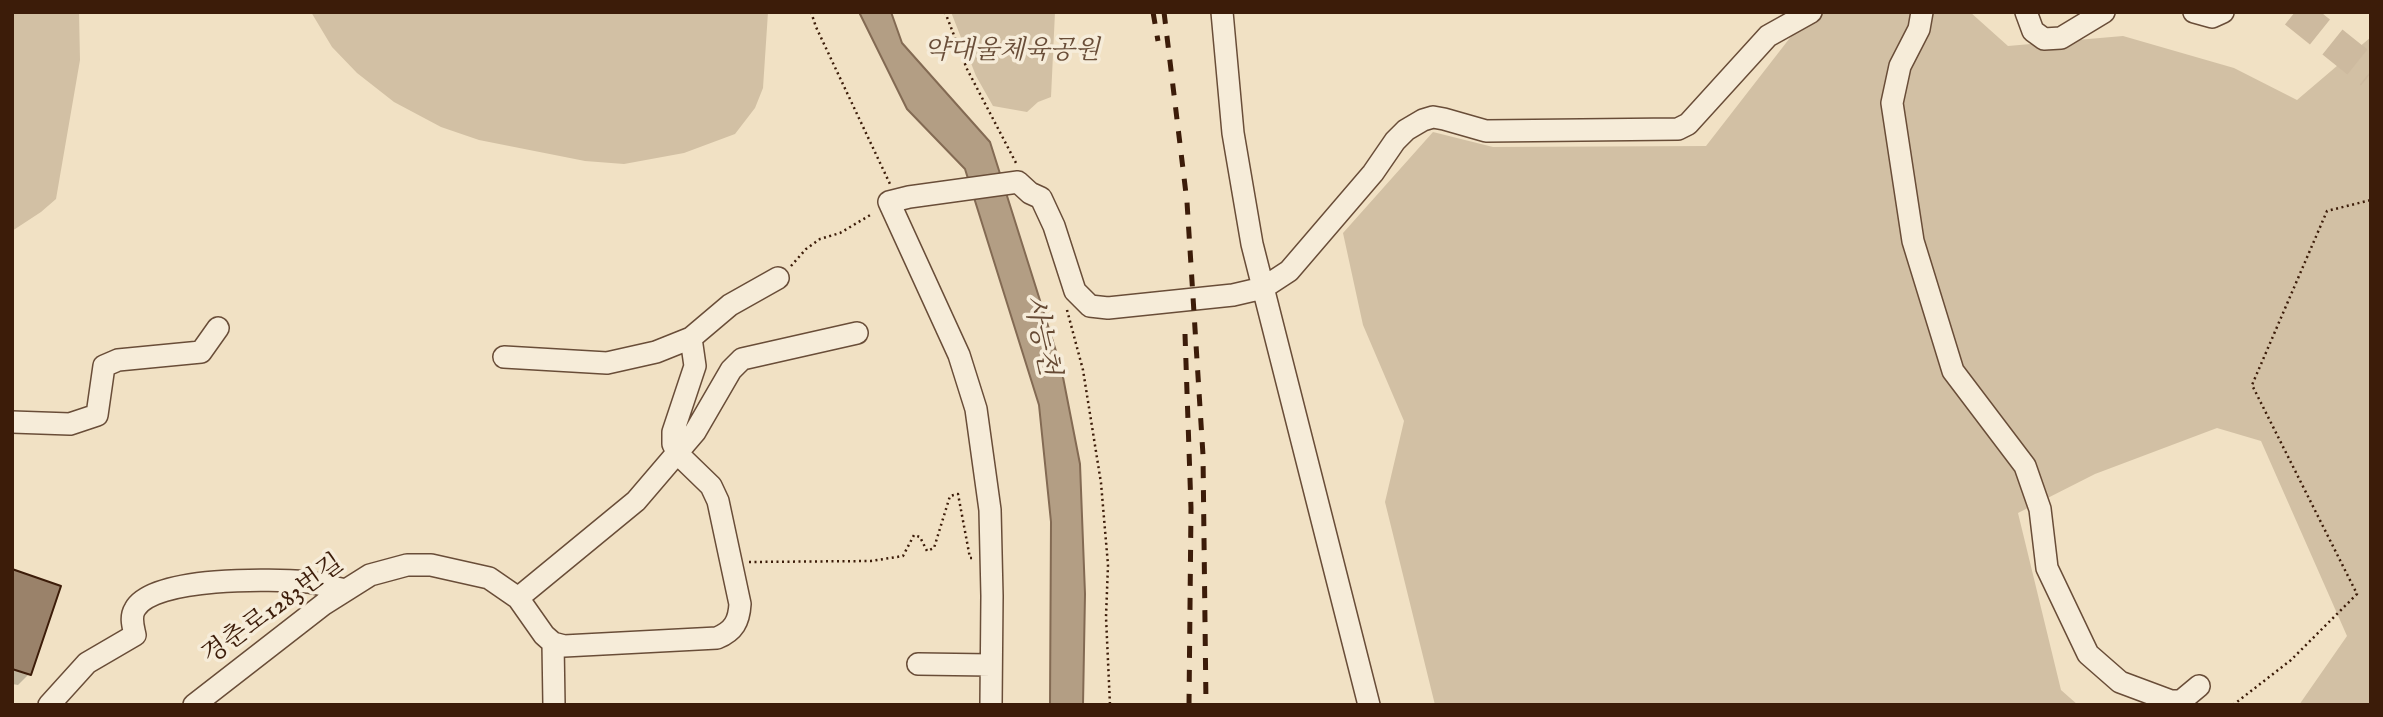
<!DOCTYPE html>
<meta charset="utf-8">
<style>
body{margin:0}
#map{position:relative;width:2383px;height:717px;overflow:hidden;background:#f1e1c4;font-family:"IM FELL English",serif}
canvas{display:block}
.frame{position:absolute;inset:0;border:14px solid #3c1c09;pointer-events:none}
</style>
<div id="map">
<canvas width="2383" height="717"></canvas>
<div class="frame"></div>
</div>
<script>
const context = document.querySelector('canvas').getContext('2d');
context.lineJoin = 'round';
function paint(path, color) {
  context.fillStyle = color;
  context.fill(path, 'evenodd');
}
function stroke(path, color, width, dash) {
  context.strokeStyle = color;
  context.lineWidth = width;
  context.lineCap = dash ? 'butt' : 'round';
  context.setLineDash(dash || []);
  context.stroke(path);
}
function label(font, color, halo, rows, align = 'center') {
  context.font = font + ' "IM FELL English","Noto Serif KR",serif';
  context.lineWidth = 7;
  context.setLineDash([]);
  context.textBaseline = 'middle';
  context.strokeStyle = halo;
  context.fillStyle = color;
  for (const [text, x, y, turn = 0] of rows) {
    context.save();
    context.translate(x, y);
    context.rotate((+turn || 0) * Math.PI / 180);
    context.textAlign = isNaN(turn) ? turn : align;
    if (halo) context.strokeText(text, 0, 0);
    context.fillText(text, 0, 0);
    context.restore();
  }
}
paint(new Path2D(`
 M12 12H79L80 60 56 199 41 212 12 231Z
 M311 12H768L763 88 755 108 735 134 684 153 624 164 585 161 479 140 441 127 394 102 357 73 332 47Z
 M951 12H1055L1051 97 1038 102 1027 112 993 106 976 76Z
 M1810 12H1970L2008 46 2123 36 2234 68 2297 100 2371 37V705H2299L2347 636 2261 441 2217 428 2095 474 2018 513 2061 690 2078 705H1435L1385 502 1404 421 1363 325 1343 233 1433 132 1493 147 1706 146Z`), '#d2c0a4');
const water = new Path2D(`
 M859 12H891L902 43 990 142 1061 367 1080 464 1085 594 1083 705H1050L1051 522 1039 405 965 169 907 109Z`);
paint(water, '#b39e84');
stroke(water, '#836a53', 2);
paint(new Path2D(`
 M12 571 29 674 18 685 12 684Z`), '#0003');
const building = new Path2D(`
 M12 569 61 586 31 675 12 669Z`);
paint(building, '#9a826a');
stroke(building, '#3c1c09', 2);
stroke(new Path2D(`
 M2295 12 2371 73`), '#cdba9f', 32, [32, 16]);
const minor = new Path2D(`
 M1222 12 1233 133 1252 244 1369 705
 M1922 12 1919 29 1900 66 1892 103 1913 241 1953 371 2025 466 2040 509 2047 568 2088 654 2120 682 2171 701H2181L2199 686
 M2026 12 2033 31 2044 39 2061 38 2104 12
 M2194 12 2212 17 2223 12
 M504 357 607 363 656 352 691 338
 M12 422 70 424 97 415 104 366 118 360 201 352 218 328
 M518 598 636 501 695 432 731 370 742 359 857 333
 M553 643 554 705
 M918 664 991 665
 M49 705 87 663 135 635C133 626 130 617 135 609 153 576 273 579 308 582 320 584 333 587 345 590
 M194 705 324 604 370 575 407 565H431L489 578 518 598 544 635 553 643 564 646 717 638C734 631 739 621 740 604L718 501 711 486 678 454 673 444V432L695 366 691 338 730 305 778 278
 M991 705 992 596 990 510 976 409 959 355 889 202 909 197 1018 182 1030 193 1041 198 1054 226 1075 291 1090 306 1108 308 1233 295 1263 288 1289 271 1373 173 1395 141 1406 130 1423 120 1433 117 1444 119 1486 131 1678 129 1688 124 1768 36 1811 12`);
stroke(minor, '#694d38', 24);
stroke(new Path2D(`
 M811 12 816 27 890 184
 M945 12 967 69 1016 163
 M791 266 806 249 820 239 840 233 872 214
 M1067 310 1083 370 1101 483 1108 565 1106 617 1110 705
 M749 562 871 561 903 556 914 535 920 537 927 551 934 548 950 496 958 494 970 558H974
 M2233 705 2291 660 2357 594 2252 385 2327 211 2371 200`), '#3c1c09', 2.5, [2, 3.5]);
stroke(minor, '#f6ecd9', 21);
stroke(new Path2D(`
 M1153 12 1158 41
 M1164 12 1187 202 1203 455 1206 705
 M1185 334 1191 508 1189 705`), '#3c1c09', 5, [12, 12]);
label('italic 26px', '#694d38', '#f6ecd9', [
 ["약대울체육공원",1012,53]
]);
label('26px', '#3c1c09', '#f6ecd9', [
 ["경춘로1283번길",274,611,-36]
]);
label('italic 28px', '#664a34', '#f6ecd9', [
 ["사능천",1039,336,78]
]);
</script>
